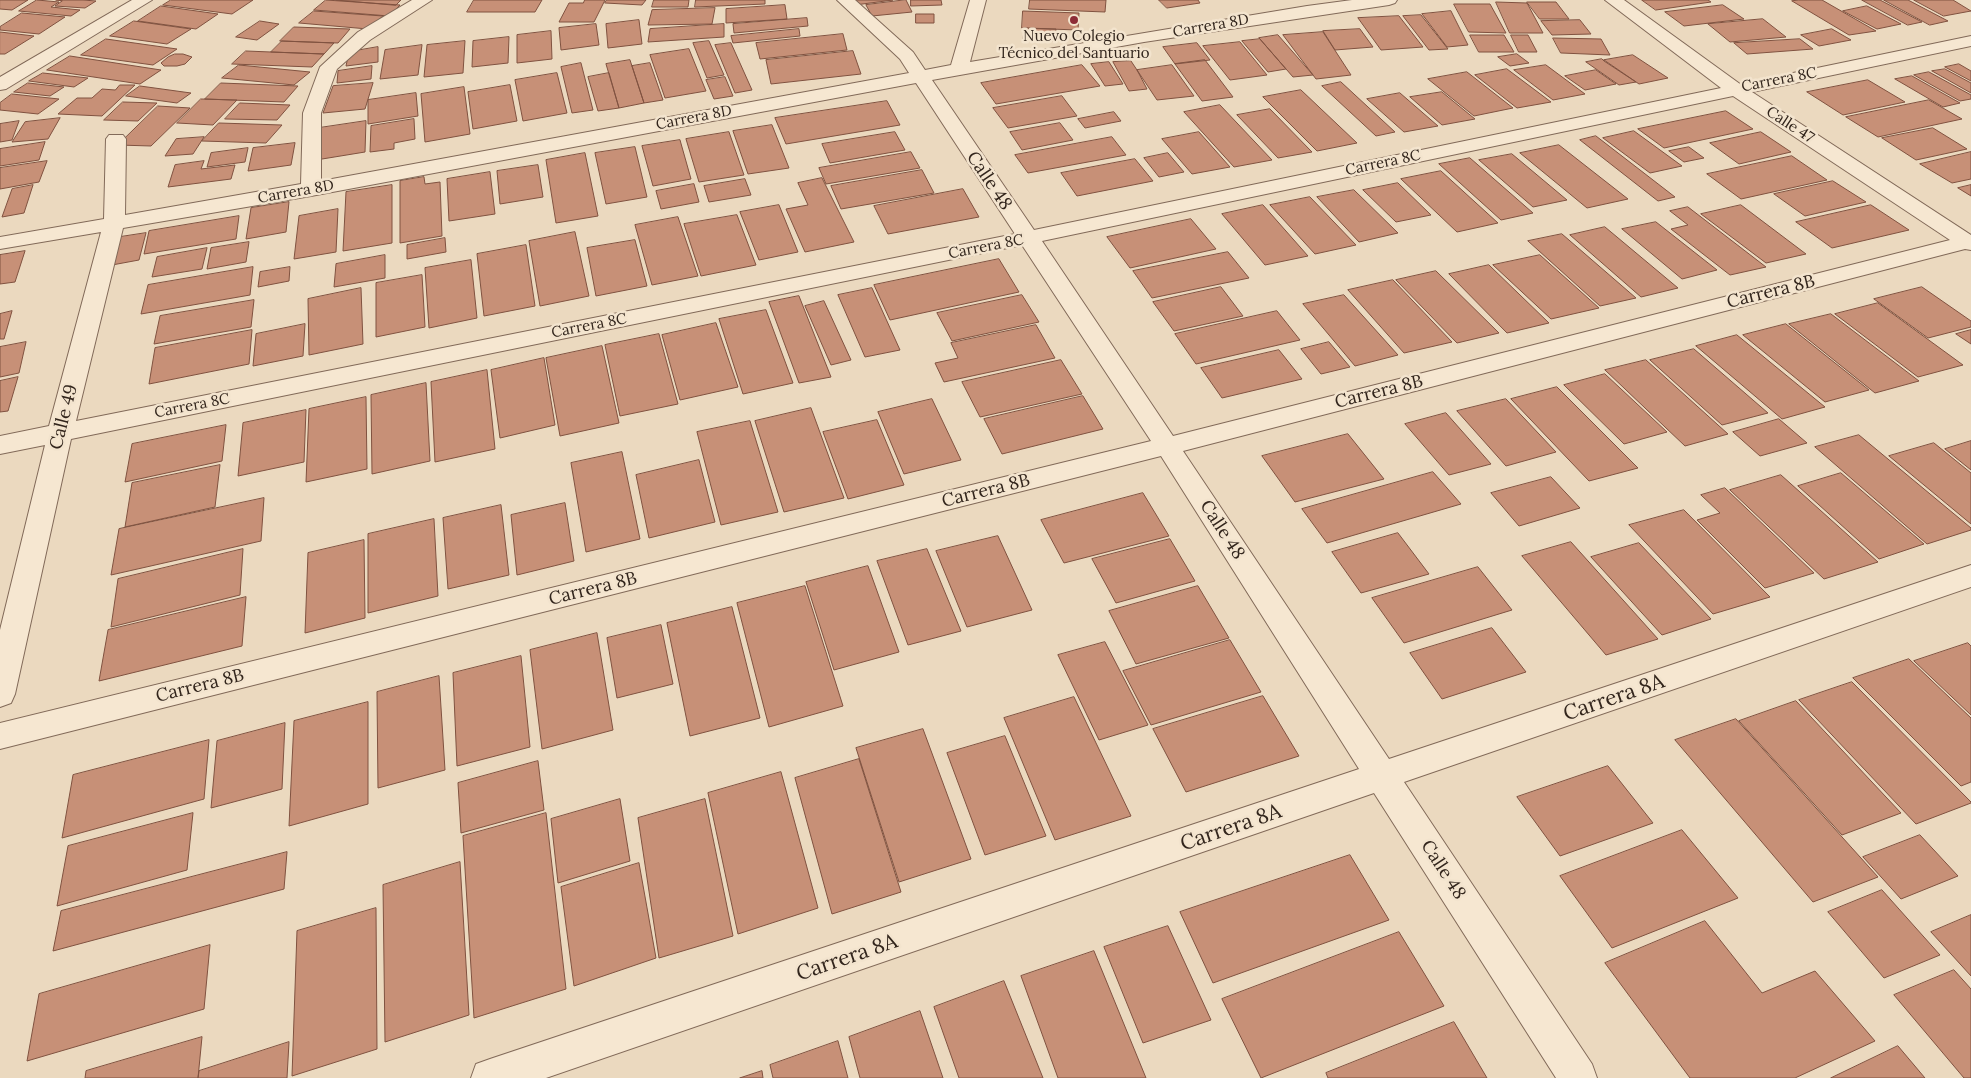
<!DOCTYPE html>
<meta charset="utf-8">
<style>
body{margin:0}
canvas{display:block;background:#ebd9bf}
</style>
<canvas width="1971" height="1078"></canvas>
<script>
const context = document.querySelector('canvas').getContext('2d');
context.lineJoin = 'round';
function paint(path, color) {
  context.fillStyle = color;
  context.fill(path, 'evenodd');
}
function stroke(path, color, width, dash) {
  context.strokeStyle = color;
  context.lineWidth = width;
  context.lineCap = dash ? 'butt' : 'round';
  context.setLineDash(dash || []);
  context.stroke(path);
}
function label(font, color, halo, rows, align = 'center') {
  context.font = font + ' Lora,serif';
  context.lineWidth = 5;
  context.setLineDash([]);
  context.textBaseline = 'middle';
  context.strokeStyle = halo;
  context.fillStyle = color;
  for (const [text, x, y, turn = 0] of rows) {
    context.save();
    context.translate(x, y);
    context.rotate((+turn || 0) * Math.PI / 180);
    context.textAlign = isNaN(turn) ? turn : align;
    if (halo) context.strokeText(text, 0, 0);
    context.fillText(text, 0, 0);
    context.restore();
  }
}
const building = new Path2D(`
 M0 0H28L12 10 0 9Z
 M37 0 59 2 51 7 80 10 71 16 19 11Z
 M56 0H83L96 1 85 8 55 6 62 1Z
 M171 0H253L232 14 163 5Z
 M326 0 400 5 389 16 314 10Z
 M336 0H401L396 5Z
 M474 0H542L535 12H467Z
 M585 0H605L594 22H559L569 3H583Z
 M607 0H646L642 5 605 3Z
 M654 0H689L688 7H652Z
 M696 0H765V4L695 7Z
 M853 0H893L855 5Z
 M906 0 912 12 872 16 866 5Z
 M911 0H941L942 5 911 6Z
 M1030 0H1106L1105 12 1029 9Z
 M1159 0H1198L1200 3 1167 8Z
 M1642 0H1708L1711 2 1656 10Z
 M1799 0H1822L1876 31 1849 35 1792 1Z
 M1862 0H1880L1922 22 1908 25Z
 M1884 0H1908L1948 21 1930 25Z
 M1914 0H1953L1971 11 1944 16Z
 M1496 2 1527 3 1543 33H1510Z
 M1527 2H1556L1569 19H1540Z
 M1454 4H1490L1506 33 1469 32Z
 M785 5 787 19 726 23V9Z
 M1723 5 1744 19 1684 26 1665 12Z
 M161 6 218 14 196 29 138 21Z
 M1867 6 1901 24 1877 29 1843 11Z
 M715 8 712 24 648 25 652 10Z
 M314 11 383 16 368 29 299 23Z
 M1023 11 1079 13 1078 30 1022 28Z
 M1451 11 1468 45 1447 47 1422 14Z
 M22 13 65 17 39 34 0 30V27Z
 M916 14H934V23H916Z
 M1421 15 1448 49 1429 50 1403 16Z
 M1399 16 1423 47 1381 50 1358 18Z
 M807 18 808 26 734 33 733 24Z
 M1763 19 1786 37 1730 42 1708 24Z
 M639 20 642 44 608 48 606 24Z
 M1580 20 1591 34 1552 35 1541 21Z
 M134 21 191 29 167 44 110 36Z
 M260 21 279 24 257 40 236 37Z
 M596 24 599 45 561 50 559 28Z
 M724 24V37L648 42 650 29Z
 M294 27 350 29 338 43 280 41Z
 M1025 28 1056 29 1055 41 1023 40Z
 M799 29 800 36 733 43 731 36Z
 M1360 29 1373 47 1335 50 1323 31Z
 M1832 29 1851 40 1819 46 1801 35Z
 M551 31 552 59 517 63V35Z
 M0 32 34 36 5 54H0Z
 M1323 32 1351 75 1316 79 1283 35Z
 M843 34 847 50 760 59 756 43Z
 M1278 35 1313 75 1293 77 1259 38Z
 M1470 35H1504L1514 52H1479Z
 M1511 35H1528L1537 52H1519Z
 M509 37 508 63 472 67 473 41Z
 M1553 38 1601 39 1610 55 1561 53Z
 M106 39 177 49 153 65 81 55Z
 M1260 39 1286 69 1268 72 1242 41Z
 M1800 39 1813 49 1747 54 1734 43Z
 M282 41 334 43 324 54 271 52Z
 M465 41 463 73 424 77 427 45Z
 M709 41 724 75 707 78 693 43Z
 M1240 42 1267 75 1230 80 1203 46Z
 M731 43 752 90 735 93 715 45Z
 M1197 43 1210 60 1175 64 1163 47Z
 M422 45 418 75 380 79 385 50Z
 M378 47V62L346 66 349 52Z
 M689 49 706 91 665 98 650 55Z
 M246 51 271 52 324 54 312 67 232 64Z
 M853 51 861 74 771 84 766 60Z
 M175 54H183L192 57 185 64 177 66H164L161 63 168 57Z
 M1517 54 1529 63 1510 66 1498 57Z
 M1633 55 1668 78 1639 84 1604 60Z
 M70 56 161 70 140 84 47 70Z
 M1602 59 1604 61 1636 82 1619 85 1586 62Z
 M630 60 644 103 619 108 606 64Z
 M1205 60 1233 97 1202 101 1175 64Z
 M1131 61 1137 70 1147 89 1129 91 1113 62Z
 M1109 62 1123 84 1105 86 1091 64Z
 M581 63 593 110 572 113 561 67Z
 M650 63 663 100 644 103 632 66Z
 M1959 64 1971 71V81L1945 67Z
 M239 65 310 72 294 85 222 78Z
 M1082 65 1100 86 996 104 981 83Z
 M1172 65 1194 96 1157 100 1137 70Z
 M1546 65 1585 94 1553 100 1514 70Z
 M372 66 371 79 337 83 338 71Z
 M1507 69 1551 102 1517 108 1475 75Z
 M1945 69 1971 83V93L1932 71Z
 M1596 70 1616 84 1585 90 1565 76Z
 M1467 72 1513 108 1474 116 1428 79Z
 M1929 72 1971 95V99L1960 101 1914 75Z
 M43 73 88 78 74 87 29 81Z
 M557 73 567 113 523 121 515 80Z
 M609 73 619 108 598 111 588 77Z
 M1912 76 1960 103 1943 107 1895 79Z
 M725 77 733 96 714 99 706 80Z
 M1868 80 1905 102 1843 115 1807 92Z
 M1341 82 1395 132 1376 136 1322 86Z
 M28 83 64 87 50 96 14 92Z
 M221 83 298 86 284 102 205 99Z
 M373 83 365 109 323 113 333 86Z
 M120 85H135L102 116 58 114 77 98H92L102 89 115 90Z
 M510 85 517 121 473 129 468 92Z
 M140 86 191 93 177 103 126 96Z
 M464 87 470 134 425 142 421 94Z
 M1301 90 1357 143 1317 151 1263 97Z
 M1442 92 1475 119 1442 125 1410 97Z
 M416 93 418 116 368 124V100Z
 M1400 93 1438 126 1404 132 1367 99Z
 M12 94 59 99 38 114 0 110V103Z
 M1062 96 1077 116 1008 128 993 108Z
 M201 99 237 100 213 125 177 123Z
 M1929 100 1962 119 1878 137 1846 117Z
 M887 101 900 125 786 144 775 118Z
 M123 102 157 103 138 121 104 120Z
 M240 103 290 105 277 120 225 119Z
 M1220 105 1272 160 1234 167 1184 112Z
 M158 106 190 108 151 146 118 145Z
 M1270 109 1312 152 1278 158 1237 115Z
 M1726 111 1753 129 1664 148 1638 129Z
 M1114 112 1121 121 1085 128 1078 119Z
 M60 118 48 139 12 142 25 122Z
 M414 119 415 139 394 143V149L370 152 371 126Z
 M19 121 12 140 0 142V124Z
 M366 121 365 152 316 160 319 128Z
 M219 123 282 125 266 143 202 141Z
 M1060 123 1073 140 1022 150 1010 132Z
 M772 125 789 168 748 174 733 131Z
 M1933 128 1967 149 1916 160 1882 138Z
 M1634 131 1682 166 1650 173 1603 138Z
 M729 132 744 175 699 182 686 139Z
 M895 132 905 150 830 163 822 144Z
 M1199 132 1230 167 1192 174 1162 139Z
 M1761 132 1791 152 1739 164 1710 143Z
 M1596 136 1675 197 1658 201 1580 140Z
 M204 137 193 154 165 156 176 139Z
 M1112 137 1126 155 1028 173 1015 155Z
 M680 140 691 179 653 186 642 146Z
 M45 142 39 160 0 166V149Z
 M295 143 291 165 248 171 253 148Z
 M1559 145 1628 199 1587 208 1520 153Z
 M635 147 647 197 606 204 595 153Z
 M1689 147 1704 158 1684 162 1669 151Z
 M248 148 245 162 207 167 211 153Z
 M911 152 920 168 826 184 819 168Z
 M1971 152V179L1952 183 1920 164Z
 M585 153 598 216 556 223 546 160Z
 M1168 153 1184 172 1159 177 1144 158Z
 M1512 154 1567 200 1533 207 1479 160Z
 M1792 156 1827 180 1741 199 1707 174Z
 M1470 158 1533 213 1501 220 1439 164Z
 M1135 159 1153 181 1077 196 1061 173Z
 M47 161 39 182 0 189V168Z
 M204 161 201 169 235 165 231 179 168 187 175 165Z
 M538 165 543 197 500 204 497 171Z
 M922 170 934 193 841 209 831 186Z
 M1441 171 1498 223 1457 232 1401 179Z
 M490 172 495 214 449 221 447 179Z
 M424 177 425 184 440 182 442 236 400 243V181Z
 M822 178 854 242 805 252 786 209 808 205 798 183Z
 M745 179 751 195 709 202 704 186Z
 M1833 181 1866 202 1805 216 1774 194Z
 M1398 183 1431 215 1396 222 1363 190Z
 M694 184 699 202 661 209 656 191Z
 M33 185 24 213 2 217 12 189Z
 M392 185V243L343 251 346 192Z
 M1971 185V196L1958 188Z
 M963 189 979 217 888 234 874 206Z
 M1354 190 1398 233 1359 242 1317 197Z
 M1310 197 1356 245 1315 254 1270 205Z
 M289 202 286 232 246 239 251 208Z
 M779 205 798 252 759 260 740 212Z
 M1263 205 1308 256 1265 265 1222 214Z
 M1741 205 1806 254 1766 263 1701 214Z
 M1871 205 1909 230 1832 248 1796 222Z
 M1688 207 1766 267 1730 275 1671 229 1688 225 1670 211Z
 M338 209 336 252 294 259 299 216Z
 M737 215 756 265 701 276 684 224Z
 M239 216 236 239 144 254 149 231Z
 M678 217 698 276 652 285 635 225Z
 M1191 219 1216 249 1130 268 1107 237Z
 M1656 222 1717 270 1682 279 1622 229Z
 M1605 227 1678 288 1641 297 1570 235Z
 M575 232 589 296 540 306 529 241Z
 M146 233 139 260 112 265 120 237Z
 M1562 234 1636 298 1600 306 1528 241Z
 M445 238 446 252 407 259V245Z
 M635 240 647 286 596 296 587 248Z
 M249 242 246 262 207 269 211 248Z
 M526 245 535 306 484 316 477 254Z
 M207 248 202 269 152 277 157 257Z
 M25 251 15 282 0 284V255Z
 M1228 252 1249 278 1152 298 1133 271Z
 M385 255V278L334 287 336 264Z
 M1540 255 1599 308 1551 319 1493 265Z
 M999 259 1019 292 890 320 874 285Z
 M471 260 477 318 429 328 425 268Z
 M1489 265 1549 323 1507 333 1449 274Z
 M253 267 250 295 141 314 148 285Z
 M290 267 289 281 258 287 260 272Z
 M1436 271 1499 333 1457 343 1396 280Z
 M422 275 425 327 376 337V283Z
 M1393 280 1452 342 1404 353 1348 290Z
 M1221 287 1243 316 1174 331 1153 302Z
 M1922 287 1971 321V327L1928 338 1874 299Z
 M361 288 363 344 309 355 308 299Z
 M872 288 900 350 865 357 838 295Z
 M1022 295 1039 322 952 341 937 313Z
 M1344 295 1398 355 1355 366 1303 304Z
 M799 296 831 377 799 383 769 302Z
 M254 300 251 327 154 344 160 316Z
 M824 301 851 360 831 365 805 306Z
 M1878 303 1963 365 1918 377 1835 314Z
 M766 310 793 383 743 394 719 319Z
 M12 311 4 339H0V314Z
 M1277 311 1300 340 1196 364 1175 334Z
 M1831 314 1919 381 1875 393 1789 324Z
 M716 323 738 387 680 400 662 335Z
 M305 324 303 356 253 366 256 334Z
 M1786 324 1869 390 1825 402 1743 335Z
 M1036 325 1055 358 944 382 935 363 958 358 951 343Z
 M252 330 249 364 149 384 155 348Z
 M1971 330V344L1956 334Z
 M659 334 678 404 620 416 605 345Z
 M1737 335 1825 407 1782 419 1696 346Z
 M26 342 19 373 0 377V347Z
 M1329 342 1350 367 1321 374 1301 349Z
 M602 346 619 423 560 436 546 358Z
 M1694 349 1768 413 1722 425 1650 360Z
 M1279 350 1302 379 1222 398 1201 368Z
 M544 358 555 425 500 438 491 370Z
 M1061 360 1082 394 980 417 962 382Z
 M1646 360 1728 434 1685 446 1605 370Z
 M487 370 495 449 435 462 431 382Z
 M1605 374 1667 432 1624 444 1564 385Z
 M18 377 8 411 0 412V381Z
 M426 383 430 461 372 474 371 395Z
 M1557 387 1638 468 1589 481 1511 399Z
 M1083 396 1103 429 1002 454 984 419Z
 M366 397 367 469 306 482 309 409Z
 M932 399 961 460 904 474 878 412Z
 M1506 399 1556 452 1506 466 1457 411Z
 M811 408 844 498 784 512 755 421Z
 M306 410 304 462 238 476 243 423Z
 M1446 413 1491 464 1449 475 1405 424Z
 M1779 419 1807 443 1760 456 1733 432Z
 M877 420 904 485 848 499 823 432Z
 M750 421 778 512 721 525 697 432Z
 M226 425 222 461 125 482 132 444Z
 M1348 434 1384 479 1295 502 1262 456Z
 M1859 435 1971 528V530L1927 544 1815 447Z
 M1971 441V470L1945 449Z
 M1934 443 1971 473V524L1889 456Z
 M622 452 640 539 586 552 571 463Z
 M699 460 715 522 649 538 636 475Z
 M220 465 215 507 125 527 132 483Z
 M1433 472 1461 504 1327 543 1302 509Z
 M1841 473 1924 544 1879 559 1798 486Z
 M1781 475 1878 562 1824 579 1730 490Z
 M1551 477 1580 508 1519 526 1491 493Z
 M1725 488 1814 573 1765 588 1697 520 1720 513 1701 495Z
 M1143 493 1169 536 1064 563 1041 520Z
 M264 498 261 541 111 575 119 529Z
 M565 503 574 561 517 575 511 515Z
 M501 505 509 575 448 589 443 518Z
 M1684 510 1770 597 1713 614 1629 525Z
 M434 519 438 596 368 613V534Z
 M1398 533 1429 574 1361 593 1332 552Z
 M998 536 1032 610 967 627 936 551Z
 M1170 539 1195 581 1116 603 1092 559Z
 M364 540 365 618 305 633 308 553Z
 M1571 542 1658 639 1606 655 1522 556Z
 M1639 543 1711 619 1662 635 1591 557Z
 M243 549 240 595 111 627 118 579Z
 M927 549 961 631 908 645 877 561Z
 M868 566 899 652 834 670 806 582Z
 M1478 567 1512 610 1404 643 1372 598Z
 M805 586 843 706 769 727 737 603Z
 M1198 586 1229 638 1136 664 1109 611Z
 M246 597 242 646 99 681 108 630Z
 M732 607 760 718 690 736 667 623Z
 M661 625 673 684 617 698 607 638Z
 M1492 628 1526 672 1442 699 1410 653Z
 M597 633 613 730 542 749 530 650Z
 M1230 640 1261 692 1151 725 1123 671Z
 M1105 642 1148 725 1099 740 1058 655Z
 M1968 643 1971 646V715L1914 661Z
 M521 656 530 747 457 766 453 673Z
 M1909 659 1971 718V782L1961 786 1853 678Z
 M439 676 445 770 378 788 377 692Z
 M1852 682 1971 802V803L1916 824 1799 700Z
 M1263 696 1299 756 1186 792 1153 729Z
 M1074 697 1131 816 1055 840 1004 718Z
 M1796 701 1901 813 1842 835 1739 721Z
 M368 702V804L289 826 294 721Z
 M1736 719 1878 877 1813 902 1675 740Z
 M285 723 282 789 211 808 217 741Z
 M923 729 971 859 899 882 856 748Z
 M1005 736 1046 836 985 855 947 753Z
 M209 740 204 799 62 838 73 775Z
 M859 759 901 892 832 914 795 778Z
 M538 761 544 810 461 833 458 783Z
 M1608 766 1653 823 1560 856 1517 797Z
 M781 772 818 908 738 934 708 793Z
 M620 799 630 861 558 883 551 819Z
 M705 799 733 936 659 958 638 818Z
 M193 813 187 870 57 906 68 846Z
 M546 813 566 989 474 1018 463 836Z
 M1682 830 1738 898 1612 948 1560 876Z
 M1920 835 1958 876 1901 899 1863 857Z
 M287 852 284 889 53 951 61 911Z
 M1350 855 1389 920 1213 983 1180 912Z
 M460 862 469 1015 385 1042 383 885Z
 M639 863 656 958 574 986 561 887Z
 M1882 890 1940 955 1884 978 1828 912Z
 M376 908 377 1049 292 1076 297 931Z
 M1971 915V976L1931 932Z
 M1705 921 1762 993 1815 971 1875 1041 1795 1078H1690L1605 963Z
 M1168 926 1211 1020 1143 1043 1104 947Z
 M1399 932 1444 1006 1261 1078 1222 999Z
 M210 945 204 1009 27 1061 39 994Z
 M1094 951 1146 1078H1058L1021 976Z
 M1954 970 1971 989V1078H1964L1894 995Z
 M1004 981 1043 1078H959L934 1007Z
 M920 1011 943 1078H860L849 1037Z
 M1454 1022 1487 1078H1328L1326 1073Z
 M202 1037 198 1078H85L86 1071Z
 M838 1041 848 1078H773L770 1065Z
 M289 1042 287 1078H198L199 1071Z
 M1898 1046 1925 1078H1831Z
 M762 1071 763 1078H740Z`);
paint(building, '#c79077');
stroke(building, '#805240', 1);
const minor = new Path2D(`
 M132 0H152L6 89 0 90V77Z
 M412 0H432L370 40 337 69 321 113V181L909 73 900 59 837 0H855L913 52 925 70 951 65 970 0H986L970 62 1307 6 1352 0H1397L1395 3 1389 5 1144 42 932 80 1034 230 1721 88 1605 0H1624L1740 84 1971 36V46L1752 92 1971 235V250L1965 249 1183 451 1389 759 1971 565V587L1404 782 1592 1064 1597 1078H1556L1374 793 546 1078H471L476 1064 490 1059 1359 769 1161 456 0 749V723L1151 441 1022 245 71 439 15 694 11 703 0 707V630L45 445 0 454V436L49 426 101 232 0 249V237L104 219 106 139 109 135H123L126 139 125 215 301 184 303 113 320 67 358 32ZM916 83 1015 234 76 421 123 228 311 196ZM1733 96 1950 240 1173 436 1042 241Z`);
stroke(minor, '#826a59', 2);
paint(minor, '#f6e7d1');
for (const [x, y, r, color] of [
 [1074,20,5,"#8d2c37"]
]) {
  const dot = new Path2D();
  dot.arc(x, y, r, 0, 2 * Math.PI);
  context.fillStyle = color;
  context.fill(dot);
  stroke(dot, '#f3e4ce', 2);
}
label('15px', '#32251c', '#f3e4ce', [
 ["Carrera 8D",1211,26,-10],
 ["Carrera 8C",1779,80,-11],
 ["Carrera 8D",694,118,-11],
 ["Calle 47",1790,125,33],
 ["Carrera 8C",1383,163,-12],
 ["Carrera 8D",296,192,-10],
 ["Carrera 8C",986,247,-11],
 ["Carrera 8C",589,326,-11],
 ["Carrera 8C",192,406,-11]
]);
label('15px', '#32251c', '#f3e4ce', [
 ["Nuevo Colegio",1074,37],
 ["Técnico del Santuario",1074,54]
]);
label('18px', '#32251c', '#f3e4ce', [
 ["Calle 48",989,181,56],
 ["Carrera 8B",1771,292,-14],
 ["Carrera 8B",1379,392,-14],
 ["Calle 49",64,417,-76],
 ["Carrera 8B",986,491,-14],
 ["Calle 48",1222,530,57],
 ["Carrera 8B",593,589,-14],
 ["Carrera 8B",200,686,-14],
 ["Calle 48",1443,870,57]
]);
label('21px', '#32251c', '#f3e4ce', [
 ["Carrera 8A",1614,698,-19],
 ["Carrera 8A",1231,828,-19],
 ["Carrera 8A",847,958,-19]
]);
</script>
